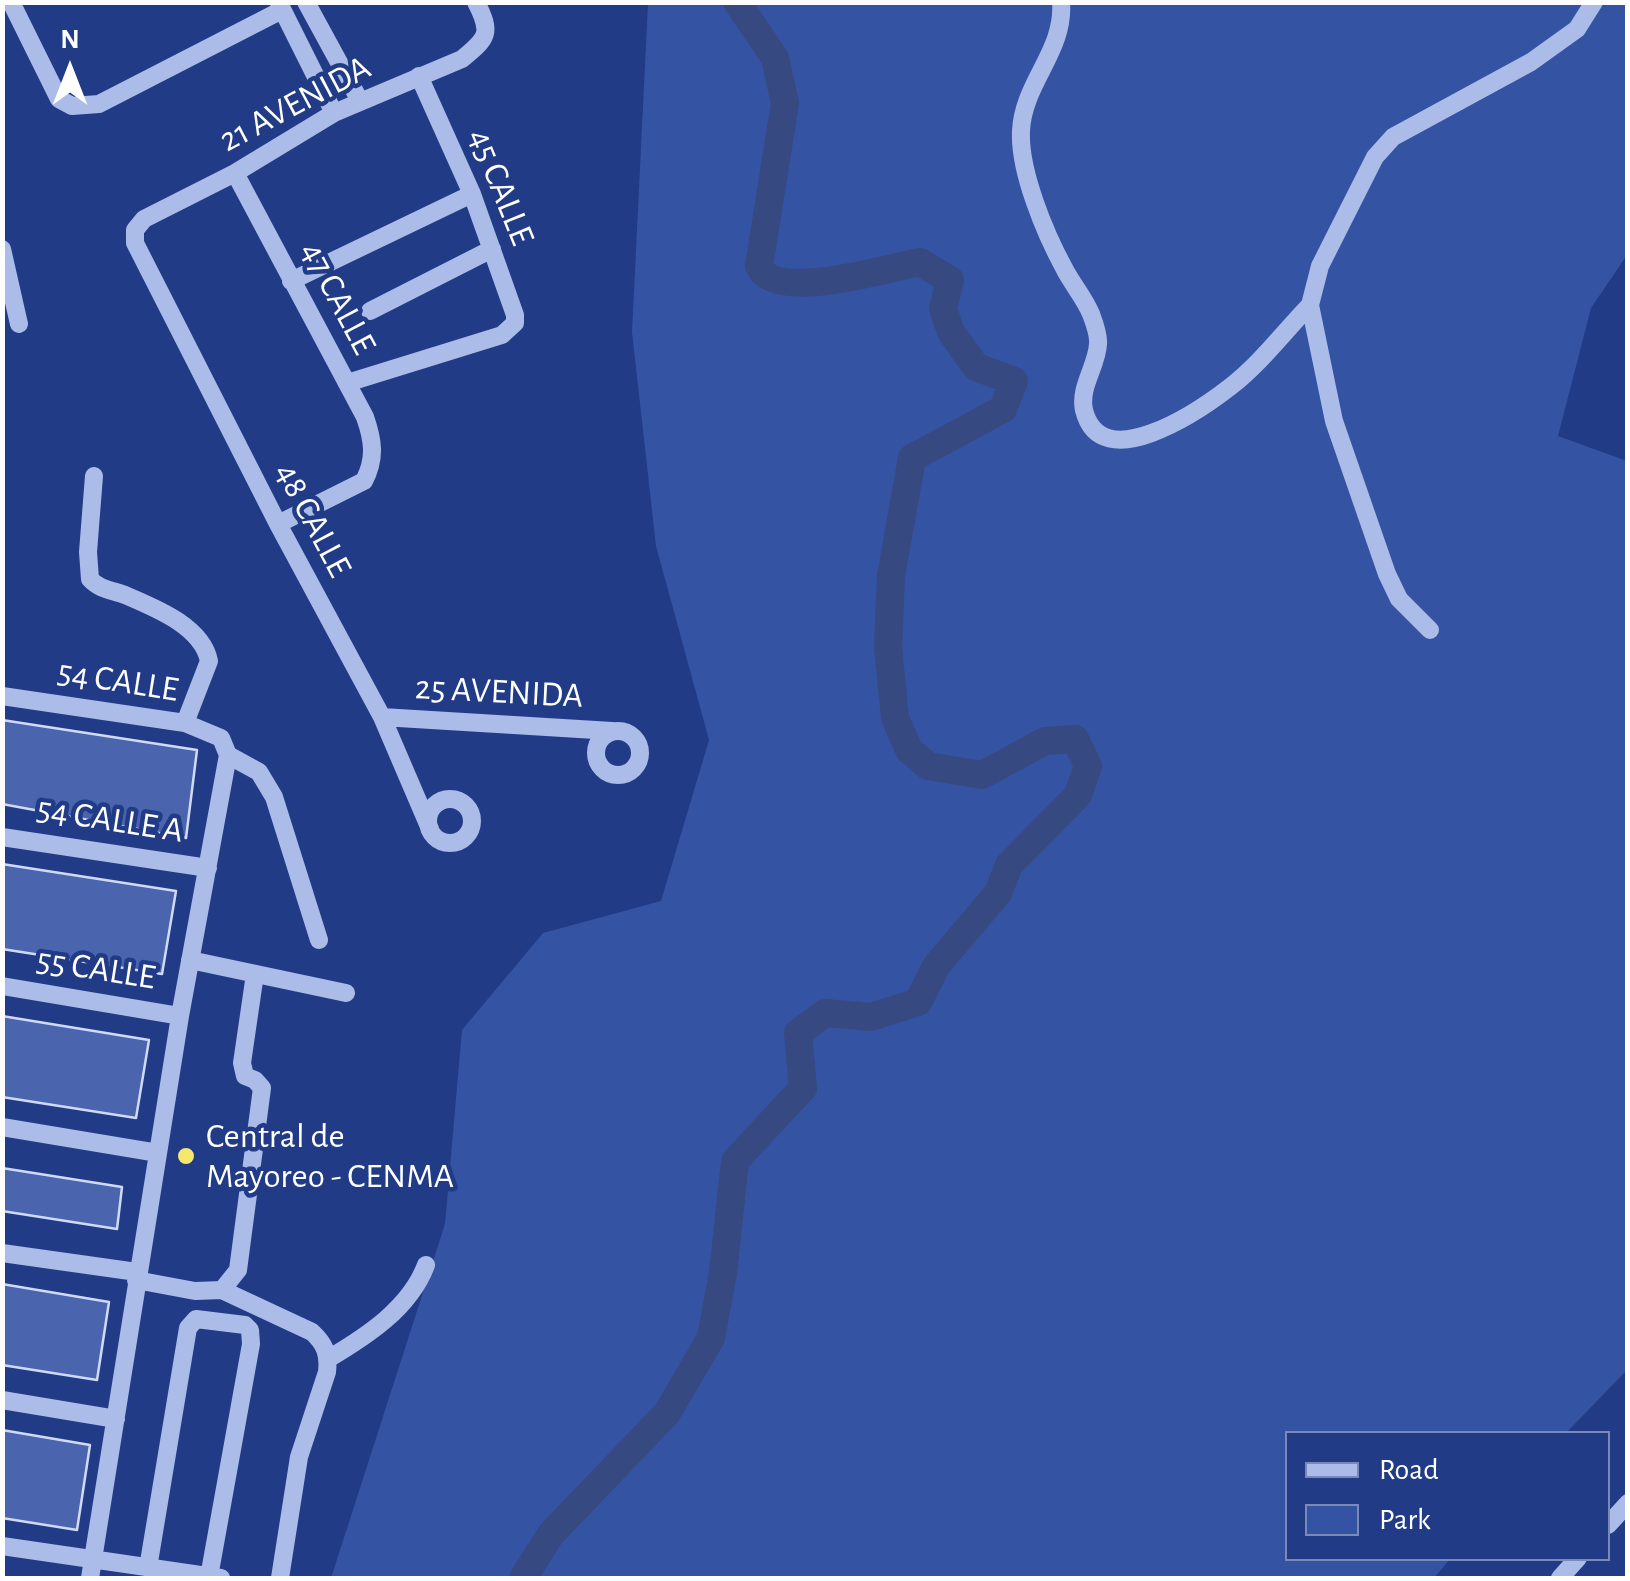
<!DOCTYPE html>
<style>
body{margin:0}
#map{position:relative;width:1630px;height:1581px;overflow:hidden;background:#213b86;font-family:"Alegreya Sans",sans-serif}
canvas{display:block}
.frame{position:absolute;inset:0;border:5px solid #fff;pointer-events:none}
.legend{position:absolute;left:1285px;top:1431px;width:325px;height:130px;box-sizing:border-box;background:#213b86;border:2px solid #7a89b6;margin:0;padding:12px 18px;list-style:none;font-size:30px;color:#fff}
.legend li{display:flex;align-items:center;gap:20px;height:50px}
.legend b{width:50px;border:2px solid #7a89b6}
.north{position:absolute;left:20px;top:20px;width:100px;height:100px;-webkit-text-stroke:8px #213b86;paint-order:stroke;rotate:0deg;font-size:28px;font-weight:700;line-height:40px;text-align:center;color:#fff}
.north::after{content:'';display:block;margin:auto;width:35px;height:45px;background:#fff;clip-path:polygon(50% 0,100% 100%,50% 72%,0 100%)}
</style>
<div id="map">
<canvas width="1630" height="1581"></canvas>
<div class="frame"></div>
<ul class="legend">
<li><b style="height:12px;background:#abbce9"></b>Road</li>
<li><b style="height:28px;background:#3553a3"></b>Park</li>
</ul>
<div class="north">N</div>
</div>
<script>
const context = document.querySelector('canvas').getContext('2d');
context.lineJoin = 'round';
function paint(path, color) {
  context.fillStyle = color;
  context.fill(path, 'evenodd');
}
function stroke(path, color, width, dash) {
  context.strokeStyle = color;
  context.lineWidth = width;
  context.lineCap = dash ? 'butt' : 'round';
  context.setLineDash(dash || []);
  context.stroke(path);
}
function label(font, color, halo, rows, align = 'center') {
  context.font = font + ' "Alegreya Sans",sans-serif';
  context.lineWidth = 9;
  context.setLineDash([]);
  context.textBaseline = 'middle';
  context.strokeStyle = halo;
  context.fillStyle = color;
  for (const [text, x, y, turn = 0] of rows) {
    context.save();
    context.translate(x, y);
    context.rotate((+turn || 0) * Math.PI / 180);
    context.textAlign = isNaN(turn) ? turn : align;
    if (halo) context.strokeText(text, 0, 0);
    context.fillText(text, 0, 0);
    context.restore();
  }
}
paint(new Path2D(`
 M648 3H1627V255L1591 308 1558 436 1627 461V1370L1566 1433 1288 1434V1558L1450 1559 1434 1578H331L445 1224 462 1030 543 933 661 901 709 740 656 546 632 332Z`), '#3553a3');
stroke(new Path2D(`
 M523 1578 551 1534 667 1413 711 1338 723 1273 735 1161 803 1088 798 1033 825 1013 871 1017 918 1002 937 965 998 893 1009 865 1078 795 1088 766 1075 739 1045 741 982 775 928 766 909 750 895 718 888 647 891 576 912 458 1003 409 1014 381 976 367 951 332 943 309 950 280 920 262C888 268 775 303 759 266L785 103 775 58 737 2`), '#374981', 28);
const building = new Path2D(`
 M2 720 197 750 186 838 2 804Z
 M2 864 176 891 162 974 2 949Z
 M2 1016 149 1040 136 1118 2 1097Z
 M2 1168 122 1187 117 1229 2 1211Z
 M2 1284 109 1302 97 1380 2 1365Z
 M2 1430 90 1445 77 1530 2 1518Z`);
paint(building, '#4a64ae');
stroke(building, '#cfdaf7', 2.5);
stroke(new Path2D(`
 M11 2 59 99 72 106 99 104 282 10
 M306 2 360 101
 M1061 2C1065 51 1023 83 1021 131 1019 171 1045 233 1064 268 1072 284 1084 297 1091 314 1094 322 1099 335 1098 344 1097 366 1079 387 1084 410 1101 478 1199 411 1230 387 1260 364 1283 333 1310 305
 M279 3 334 113
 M235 173 365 417C373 440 376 458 364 481L278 524
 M2 249 19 324
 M291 281 472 194
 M370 311 492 249
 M347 383 502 335 515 323V315L472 194 419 76
 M94 476 88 552 90 579C100 590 112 590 125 595 155 608 202 626 209 661L185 723
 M1430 630 1399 599 1387 574 1334 421 1310 305 1320 266 1375 157 1393 137 1531 62 1577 29 1594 2
 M2 696 185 723 221 738 228 755 180 1016 90 1578
 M382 717 612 731
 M596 753a22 22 0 1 1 44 0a22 22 0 1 1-44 0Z
 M228 755 259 772 274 797 319 940
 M428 821a22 22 0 1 1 44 0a22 22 0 1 1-44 0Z
 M430 829 382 717 278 524 135 243V230L144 219 235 173 334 113 462 59C488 38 492 33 476 2
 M2 837 208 868
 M190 960 346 993
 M2 986 180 1016
 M2 1127 158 1153
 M2 1253 137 1272
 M136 1280 195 1291 222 1290 238 1270 262 1088 255 1080 245 1076 242 1063 255 974
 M222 1290 312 1332C325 1344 329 1354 327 1372L299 1457 280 1578
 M328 1359C367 1336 410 1308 426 1265
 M2 1400 116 1419
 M1608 1525 1628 1503
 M2 1546 221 1578
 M148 1568 188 1328 196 1319 245 1325 250 1330 251 1344 209 1577
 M1560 1578 1578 1558`), '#abbce9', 18);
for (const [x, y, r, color] of [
 [186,1156,10,"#f6e76d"]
]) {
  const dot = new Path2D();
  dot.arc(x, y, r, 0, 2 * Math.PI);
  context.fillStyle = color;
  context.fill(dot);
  stroke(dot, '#213b86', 4);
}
label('35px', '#fff', '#213b86', [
 ["21 AVENIDA",295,104,-28],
 ["45 CALLE",501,187,68],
 ["47 CALLE",338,298,62],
 ["48 CALLE",313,520,62],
 ["54 CALLE",118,681,9],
 ["25 AVENIDA",499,692,3],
 ["54 CALLE A",110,820,9],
 ["55 CALLE",96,969,9]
]);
label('35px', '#fff', '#213b86', [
 ["Central de",206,1136],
 ["Mayoreo - CENMA",206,1176]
], 'left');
</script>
